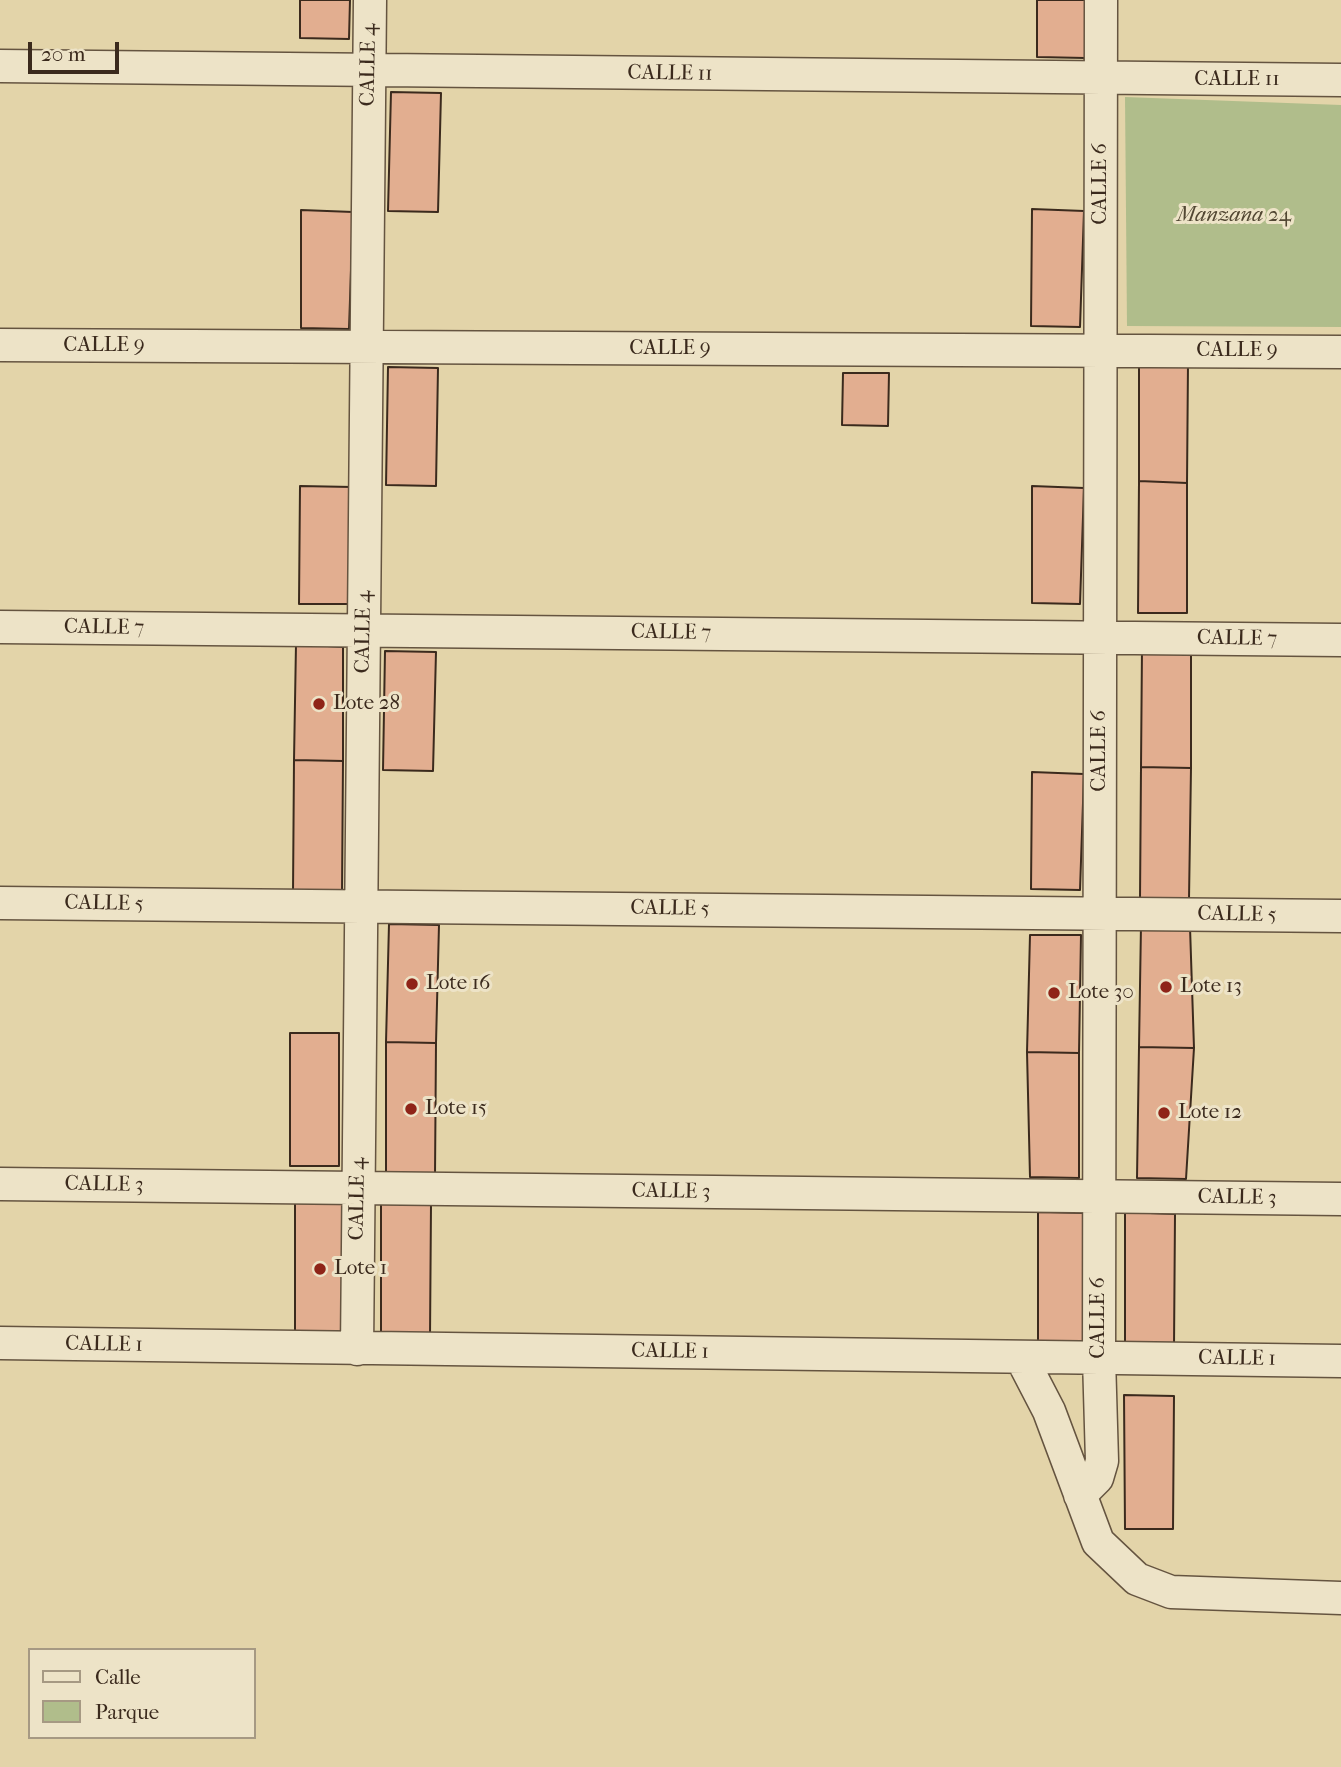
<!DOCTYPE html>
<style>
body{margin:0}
#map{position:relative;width:1341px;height:1767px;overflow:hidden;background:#e3d4a9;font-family:"IM FELL French Canon",serif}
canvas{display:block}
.legend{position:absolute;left:28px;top:1648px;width:228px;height:91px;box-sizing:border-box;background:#ede3c7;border:2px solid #a69983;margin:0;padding:9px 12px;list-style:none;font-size:21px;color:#3b2a1d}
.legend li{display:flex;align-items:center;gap:14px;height:35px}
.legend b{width:35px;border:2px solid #a69983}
.scale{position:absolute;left:28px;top:42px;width:91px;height:32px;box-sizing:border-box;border:4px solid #3b2a1d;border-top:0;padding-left:9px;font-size:21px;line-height:24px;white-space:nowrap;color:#3b2a1d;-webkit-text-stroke:5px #ede3c7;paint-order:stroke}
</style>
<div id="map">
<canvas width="1341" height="1767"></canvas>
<ul class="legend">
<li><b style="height:9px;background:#ede3c7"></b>Calle</li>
<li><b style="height:19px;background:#b0bd8b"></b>Parque</li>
</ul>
<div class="scale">20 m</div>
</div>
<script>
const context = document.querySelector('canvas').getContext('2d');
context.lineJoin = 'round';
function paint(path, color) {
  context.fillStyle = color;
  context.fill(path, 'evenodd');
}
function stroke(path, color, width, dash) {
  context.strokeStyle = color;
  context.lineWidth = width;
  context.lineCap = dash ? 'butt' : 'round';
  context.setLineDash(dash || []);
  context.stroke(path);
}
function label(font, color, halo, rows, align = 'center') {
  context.font = font + ' "IM FELL French Canon",serif';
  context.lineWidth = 6;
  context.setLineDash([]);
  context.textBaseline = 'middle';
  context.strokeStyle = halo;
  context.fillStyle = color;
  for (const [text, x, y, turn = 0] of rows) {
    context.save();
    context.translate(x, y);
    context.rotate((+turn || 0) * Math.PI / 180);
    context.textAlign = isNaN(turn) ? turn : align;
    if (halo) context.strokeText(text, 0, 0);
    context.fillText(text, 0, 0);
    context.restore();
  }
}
paint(new Path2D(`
 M1125 97 1341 105V327L1127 326Z`), '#b0bd8b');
const building = new Path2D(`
 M300 0H350L349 39 300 38Z
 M1037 0H1087L1085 58 1037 57Z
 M391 92 441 93 438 212 388 211Z
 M1032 209 1084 211 1080 327 1031 326Z
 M301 210 353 212 349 329 301 328Z
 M1139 361 1188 363 1187 483 1139 481Z
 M388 367 438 368 436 486 386 485Z
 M843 373H889L888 426 842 425Z
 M1139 481 1187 483V613H1138Z
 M300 486 352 487 348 604H299Z
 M1032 486 1084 488 1080 604 1032 603Z
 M296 644 343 647V761L294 760Z
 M1142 647 1191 649V768L1141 767Z
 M385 651 436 652 433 771 383 770Z
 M294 760 343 761 342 894 293 893Z
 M1141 767 1191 768 1189 899H1140Z
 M1032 772 1084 774 1080 890 1031 889Z
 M389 924 439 925 436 1043 386 1042Z
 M1141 925 1190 927 1194 1048 1139 1047Z
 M1030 935H1081L1079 1053 1027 1052Z
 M290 1033H339V1166H290Z
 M386 1042 436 1043 435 1176 386 1175Z
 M1139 1047 1194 1048 1186 1179 1137 1178Z
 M1027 1052 1079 1053V1178L1030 1177Z
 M295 1201 345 1203 344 1336 295 1335Z
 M381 1202 431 1204 430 1337 381 1336Z
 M1038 1212 1088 1213 1087 1346 1038 1345Z
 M1125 1212 1175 1214 1174 1347 1125 1346Z
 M1124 1395 1174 1396 1173 1529H1125Z`);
paint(building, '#e2ae90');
stroke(building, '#3b2a1d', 2);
const minor = new Path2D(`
 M0 66 1341 80
 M0 345 1341 352
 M0 627 1341 640
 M0 903 1341 916
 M0 1184 1341 1199
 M0 1343 1341 1361
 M357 1349 370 0
 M1021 1357 1049 1411 1098 1542 1137 1579 1171 1592 1341 1598
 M1080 1495 1097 1478 1102 1461 1099 1358 1101 0`);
stroke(minor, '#655440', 35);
stroke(minor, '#ede3c7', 32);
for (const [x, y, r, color] of [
 [319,704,7,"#8f2418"],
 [412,984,7,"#8f2418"],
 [1166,987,7,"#8f2418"],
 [1054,993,7,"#8f2418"],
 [411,1109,7,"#8f2418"],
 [1164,1113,7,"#8f2418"],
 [320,1269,7,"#8f2418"]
]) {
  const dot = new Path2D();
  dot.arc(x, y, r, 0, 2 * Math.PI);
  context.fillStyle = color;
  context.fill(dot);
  stroke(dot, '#ede3c7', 2.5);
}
label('21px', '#3b2a1d', '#ede3c7', [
 ["CALLE 4",369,65,-89],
 ["CALLE 11",670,74,1],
 ["CALLE 11",1237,80],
 ["CALLE 6",1101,184,-90],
 ["CALLE 9",104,346],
 ["CALLE 9",670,349],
 ["CALLE 9",1237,351],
 ["CALLE 7",104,628,1],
 ["CALLE 4",364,632,-89],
 ["CALLE 7",671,633,1],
 ["CALLE 7",1237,639,1],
 ["CALLE 6",1100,751,-90],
 ["CALLE 5",104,904,1],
 ["CALLE 5",670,909,1],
 ["CALLE 5",1237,915,1],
 ["CALLE 3",104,1185,1],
 ["CALLE 3",671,1192,1],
 ["CALLE 3",1237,1198,1],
 ["CALLE 4",358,1199,-89],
 ["CALLE 6",1099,1318,-90],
 ["CALLE 1",104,1345,1],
 ["CALLE 1",670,1352,1],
 ["CALLE 1",1237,1359,1]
]);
label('italic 21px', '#524733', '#ede3c7', [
 ["Manzana 24",1234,216]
]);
label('21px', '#3b2a1d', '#ede3c7', [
 ["Lote 28",333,704],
 ["Lote 16",426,984],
 ["Lote 13",1180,987],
 ["Lote 30",1068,993],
 ["Lote 15",425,1109],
 ["Lote 12",1178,1113],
 ["Lote 1",334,1269]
], 'left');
</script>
